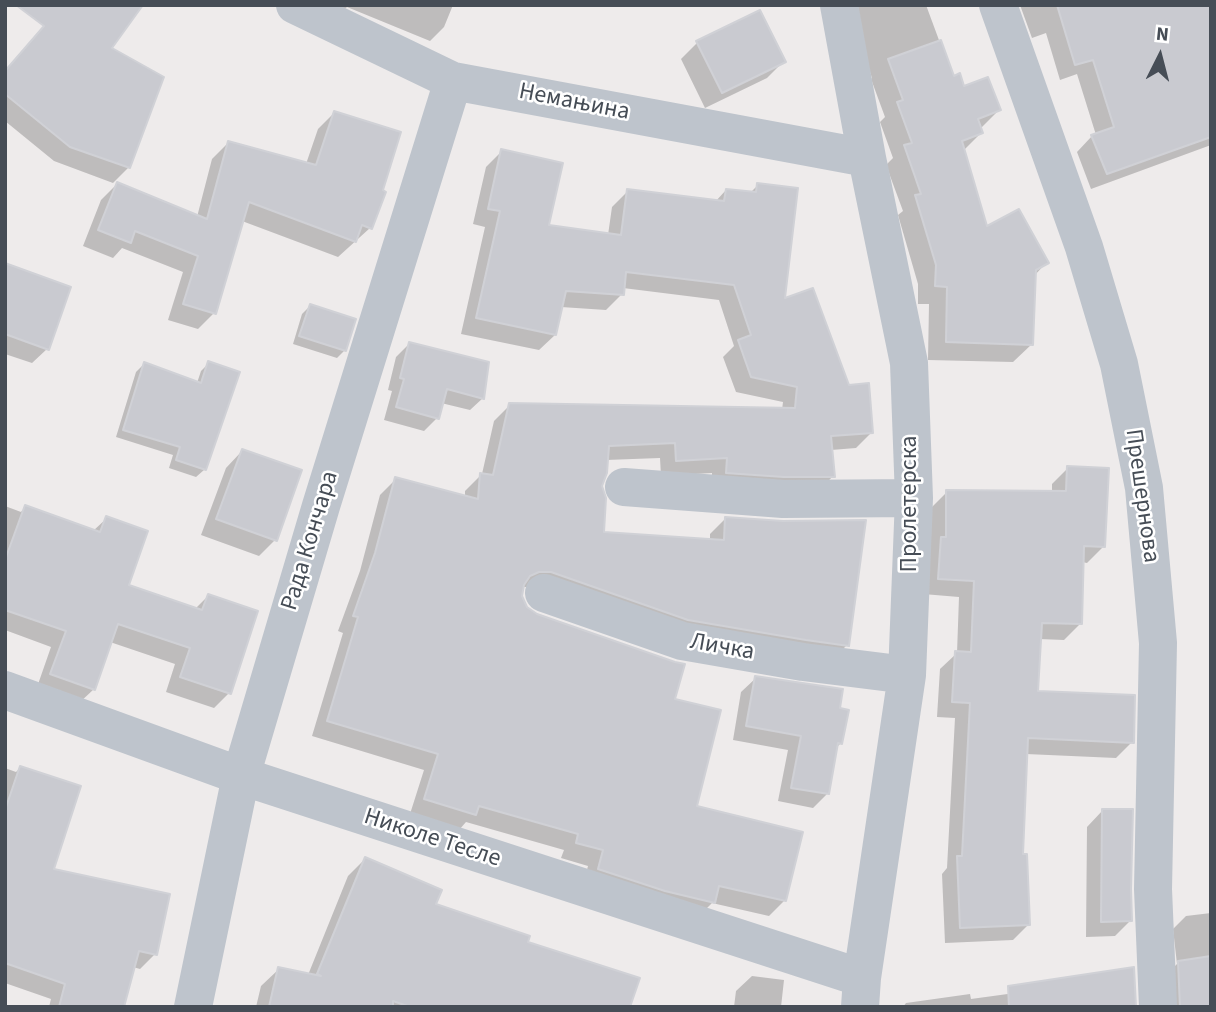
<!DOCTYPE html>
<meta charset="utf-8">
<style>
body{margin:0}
#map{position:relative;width:1216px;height:1012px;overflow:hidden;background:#eeebeb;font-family:"Source Sans 3",sans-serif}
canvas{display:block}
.frame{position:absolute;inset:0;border:7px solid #464d56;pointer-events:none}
.north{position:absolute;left:1125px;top:21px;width:70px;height:70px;-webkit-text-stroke:5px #fff;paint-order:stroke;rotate:6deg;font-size:19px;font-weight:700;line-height:28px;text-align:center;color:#464d56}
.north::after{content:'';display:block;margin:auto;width:24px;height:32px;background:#464d56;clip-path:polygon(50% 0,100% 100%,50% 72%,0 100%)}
</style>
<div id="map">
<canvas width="1216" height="1012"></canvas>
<div class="frame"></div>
<div class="north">N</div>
</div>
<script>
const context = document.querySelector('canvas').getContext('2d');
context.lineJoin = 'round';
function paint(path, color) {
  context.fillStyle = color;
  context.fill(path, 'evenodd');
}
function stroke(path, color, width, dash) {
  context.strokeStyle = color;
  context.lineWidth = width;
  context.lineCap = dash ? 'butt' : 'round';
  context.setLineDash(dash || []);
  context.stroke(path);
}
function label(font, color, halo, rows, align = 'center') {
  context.font = font + ' "Source Sans 3",sans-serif';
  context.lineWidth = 5;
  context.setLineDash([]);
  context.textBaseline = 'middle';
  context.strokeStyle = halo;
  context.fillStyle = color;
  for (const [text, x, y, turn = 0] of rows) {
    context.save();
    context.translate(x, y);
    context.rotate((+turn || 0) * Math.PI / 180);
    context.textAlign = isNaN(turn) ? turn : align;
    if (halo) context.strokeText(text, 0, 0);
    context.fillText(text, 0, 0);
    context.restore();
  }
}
paint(new Path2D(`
 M309 5H453L444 27 430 41 347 7 335 18Z
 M847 5H926L953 78 963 88 999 110 980 129 981 133 963 151 986 229 1047 262 1034 276 1032 344 1013 362 928 360 929 304H918V284L898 215 903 211 886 165 893 158 880 122 885 117 871 79 872 78Z
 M1020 5H1211V145L1091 189 1077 152 1092 136 1096 135 1077 74 1060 80 1046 33 1032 38Z
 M697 43 783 62 767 78 705 108 681 59Z
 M110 49 129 167 113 183 54 161 5 121V72Z
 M334 113 370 228 338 257 242 221 214 313 198 329 168 320 183 272 122 248 113 258 83 246 101 200 117 184 197 217 212 159 228 143 306 164 318 129Z
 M502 151 547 227 608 235 612 207 628 191 715 202 726 190 750 193 758 185 783 301 847 386 872 432 856 448 831 450 833 476 818 492 711 488 712 473 661 476 660 458 606 460 600 485 602 534 710 541V534L726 518 847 645 831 661 534 587H521V598L526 608 673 701 695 807 785 900 769 916 712 903 698 917 583 885 588 866 561 858 564 850 466 822 459 830 410 814 424 770 312 736 343 633 338 631 360 571 380 495 396 479 465 497V491L482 474 494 421 510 405 782 410 783 402 736 392 723 357 734 346 719 300 623 288 622 294 606 310 561 307 555 335 539 350 461 334 485 227 473 224 486 167Z
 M5 266 47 349 32 363 5 354Z
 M310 306 345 350 337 358 293 344 302 314Z
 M409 344 483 398 470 410 441 403 437 418 424 431 384 420 392 391 388 390 396 357Z
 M209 363 237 373 204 470 196 477 169 468 173 455 116 437 136 372 144 364 197 383 201 371Z
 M242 451 275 540 259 556 201 535 226 468Z
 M1068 468 1103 547 1087 563 1082 562 1080 624 1064 640 1039 639 1036 692 1132 742 1116 758 1026 754 1021 856 1029 924 1013 940 945 943 942 874 947 868 955 718 937 717 940 669 957 653 959 597 923 594 931 508 947 492H1052V484Z
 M5 506 21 512 25 507 93 531 107 518 127 586 195 609 208 596 229 693 214 708 166 692 175 664 110 642 94 689 78 704 36 690 51 647 5 630Z
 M756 678 838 710 841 743 835 749 827 794 813 808 778 801 788 750 733 740 741 692Z
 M5 768 16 772 20 768 51 870 155 954 140 969 133 967 122 1007H49L51 999 5 983Z
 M1103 810 1131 920 1115 936 1086 937 1087 827Z
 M365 859 434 905 526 943 510 1007H256L261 986 279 969 308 975 348 876Z
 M1211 913V1007H1168L1166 975 1177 964 1173 929 1186 916Z
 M752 976 784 980 781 1007H734L736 991Z
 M1037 990 1134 1007H903L906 1003 970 994 971 999Z`), '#0003');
const building = new Path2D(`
 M16 5H143L112 48 164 77 130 168 70 147 5 94V71L44 26Z
 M1057 5H1211V137L1107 174 1091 135 1114 127 1093 60 1075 65Z
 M760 10 786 62 722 93 696 41Z
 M941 40 954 76 960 73 964 86 988 77 1001 110 978 119 983 133 962 141 987 226 1019 209 1049 263 1036 270 1033 345 946 342 947 287 935 286 936 265 915 195 921 194 904 145 912 143 897 102 903 100 888 59Z
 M334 111 401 132 383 190 386 192 372 229 362 225 356 242 249 202 216 314 183 304 198 256 135 231 131 243 98 230 117 182 207 219 228 141 316 165Z
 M501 149 563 163 549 225 621 235 627 189 724 201 726 189 756 192 757 183 798 188 785 298 813 288 849 385 869 383 873 433 831 436 835 477H784L726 473 727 458 676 461 675 443 609 446 607 473 602 486 606 498 604 532 724 540 725 517 783 521 866 520 849 646 806 640 688 620 551 572H539L530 576 524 585 522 596 527 607 537 614 675 662 685 664 675 699 721 710 697 806 803 832 786 901 719 886 715 903 665 891 598 869 603 850 576 843 578 834 479 806 476 815 424 799 438 754 327 721 358 617 353 616 375 553 395 477 478 499 480 473 493 475 509 403 795 408 797 387 751 377 738 340 751 335 734 285 626 272 624 295 566 291 556 335 476 318 500 211 488 209Z
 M5 263 71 287 49 350 5 334Z
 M310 304 356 319 346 351 299 336Z
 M409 342 489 362 484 399 447 389 439 419 396 407 404 379 400 378Z
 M208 361 240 372 206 470 176 460 180 447 123 430 144 362 201 383Z
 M242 449 302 470 277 541 216 519Z
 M1067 466 1109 468 1105 547 1084 546 1082 624 1042 623 1038 691 1135 695 1134 743 1028 738 1023 854H1027L1030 925 960 928 957 856H962L970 703 952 702 955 651 971 652 974 581 938 579 941 537H946V490L1066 491Z
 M25 505 100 532 106 516 148 531 129 585 202 610 208 594 258 611 231 694 180 677 190 648 118 624 95 690 50 674 66 631 5 610V560Z
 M755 676 843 689 840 708 849 710 842 744 838 743 829 794 791 788 801 736 746 726Z
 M20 766 81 786 54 869 170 894 157 955 139 951 124 1007H59L65 984 5 963V810Z
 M1102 809H1133L1131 889 1132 921 1101 922Z
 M365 857 442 890 436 904 530 936 528 942 640 978 630 1007H410L393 1001V1007H269L278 967 321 976 317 974Z
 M1211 956V1007H1180L1178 961Z
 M1134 967 1136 1007H1009L1008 986Z`);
paint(building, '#c9cad0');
stroke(building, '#d0d1d6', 2);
stroke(new Path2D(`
 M295 5 453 81 867 158
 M839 5 867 158 909 363 914 498 907 675 862 978 860 1007
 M998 5 1084 247 1119 364 1144 488 1158 643 1153 889 1158 1007
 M624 487 783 499 914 498
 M544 593 682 641 803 662 907 675
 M5 690 241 776 862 978
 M193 1007 241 776 321 506 453 81`), '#bec4cc', 38);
label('24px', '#464d56', '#fff', [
 ["Немањина",574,103,11],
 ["Прешернова",1141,496,82],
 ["Пролетерска",911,504,-90],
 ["Рада Кончара",311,541,-73],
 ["Личка",722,648,10],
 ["Николе Тесле",432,839,18]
]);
</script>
